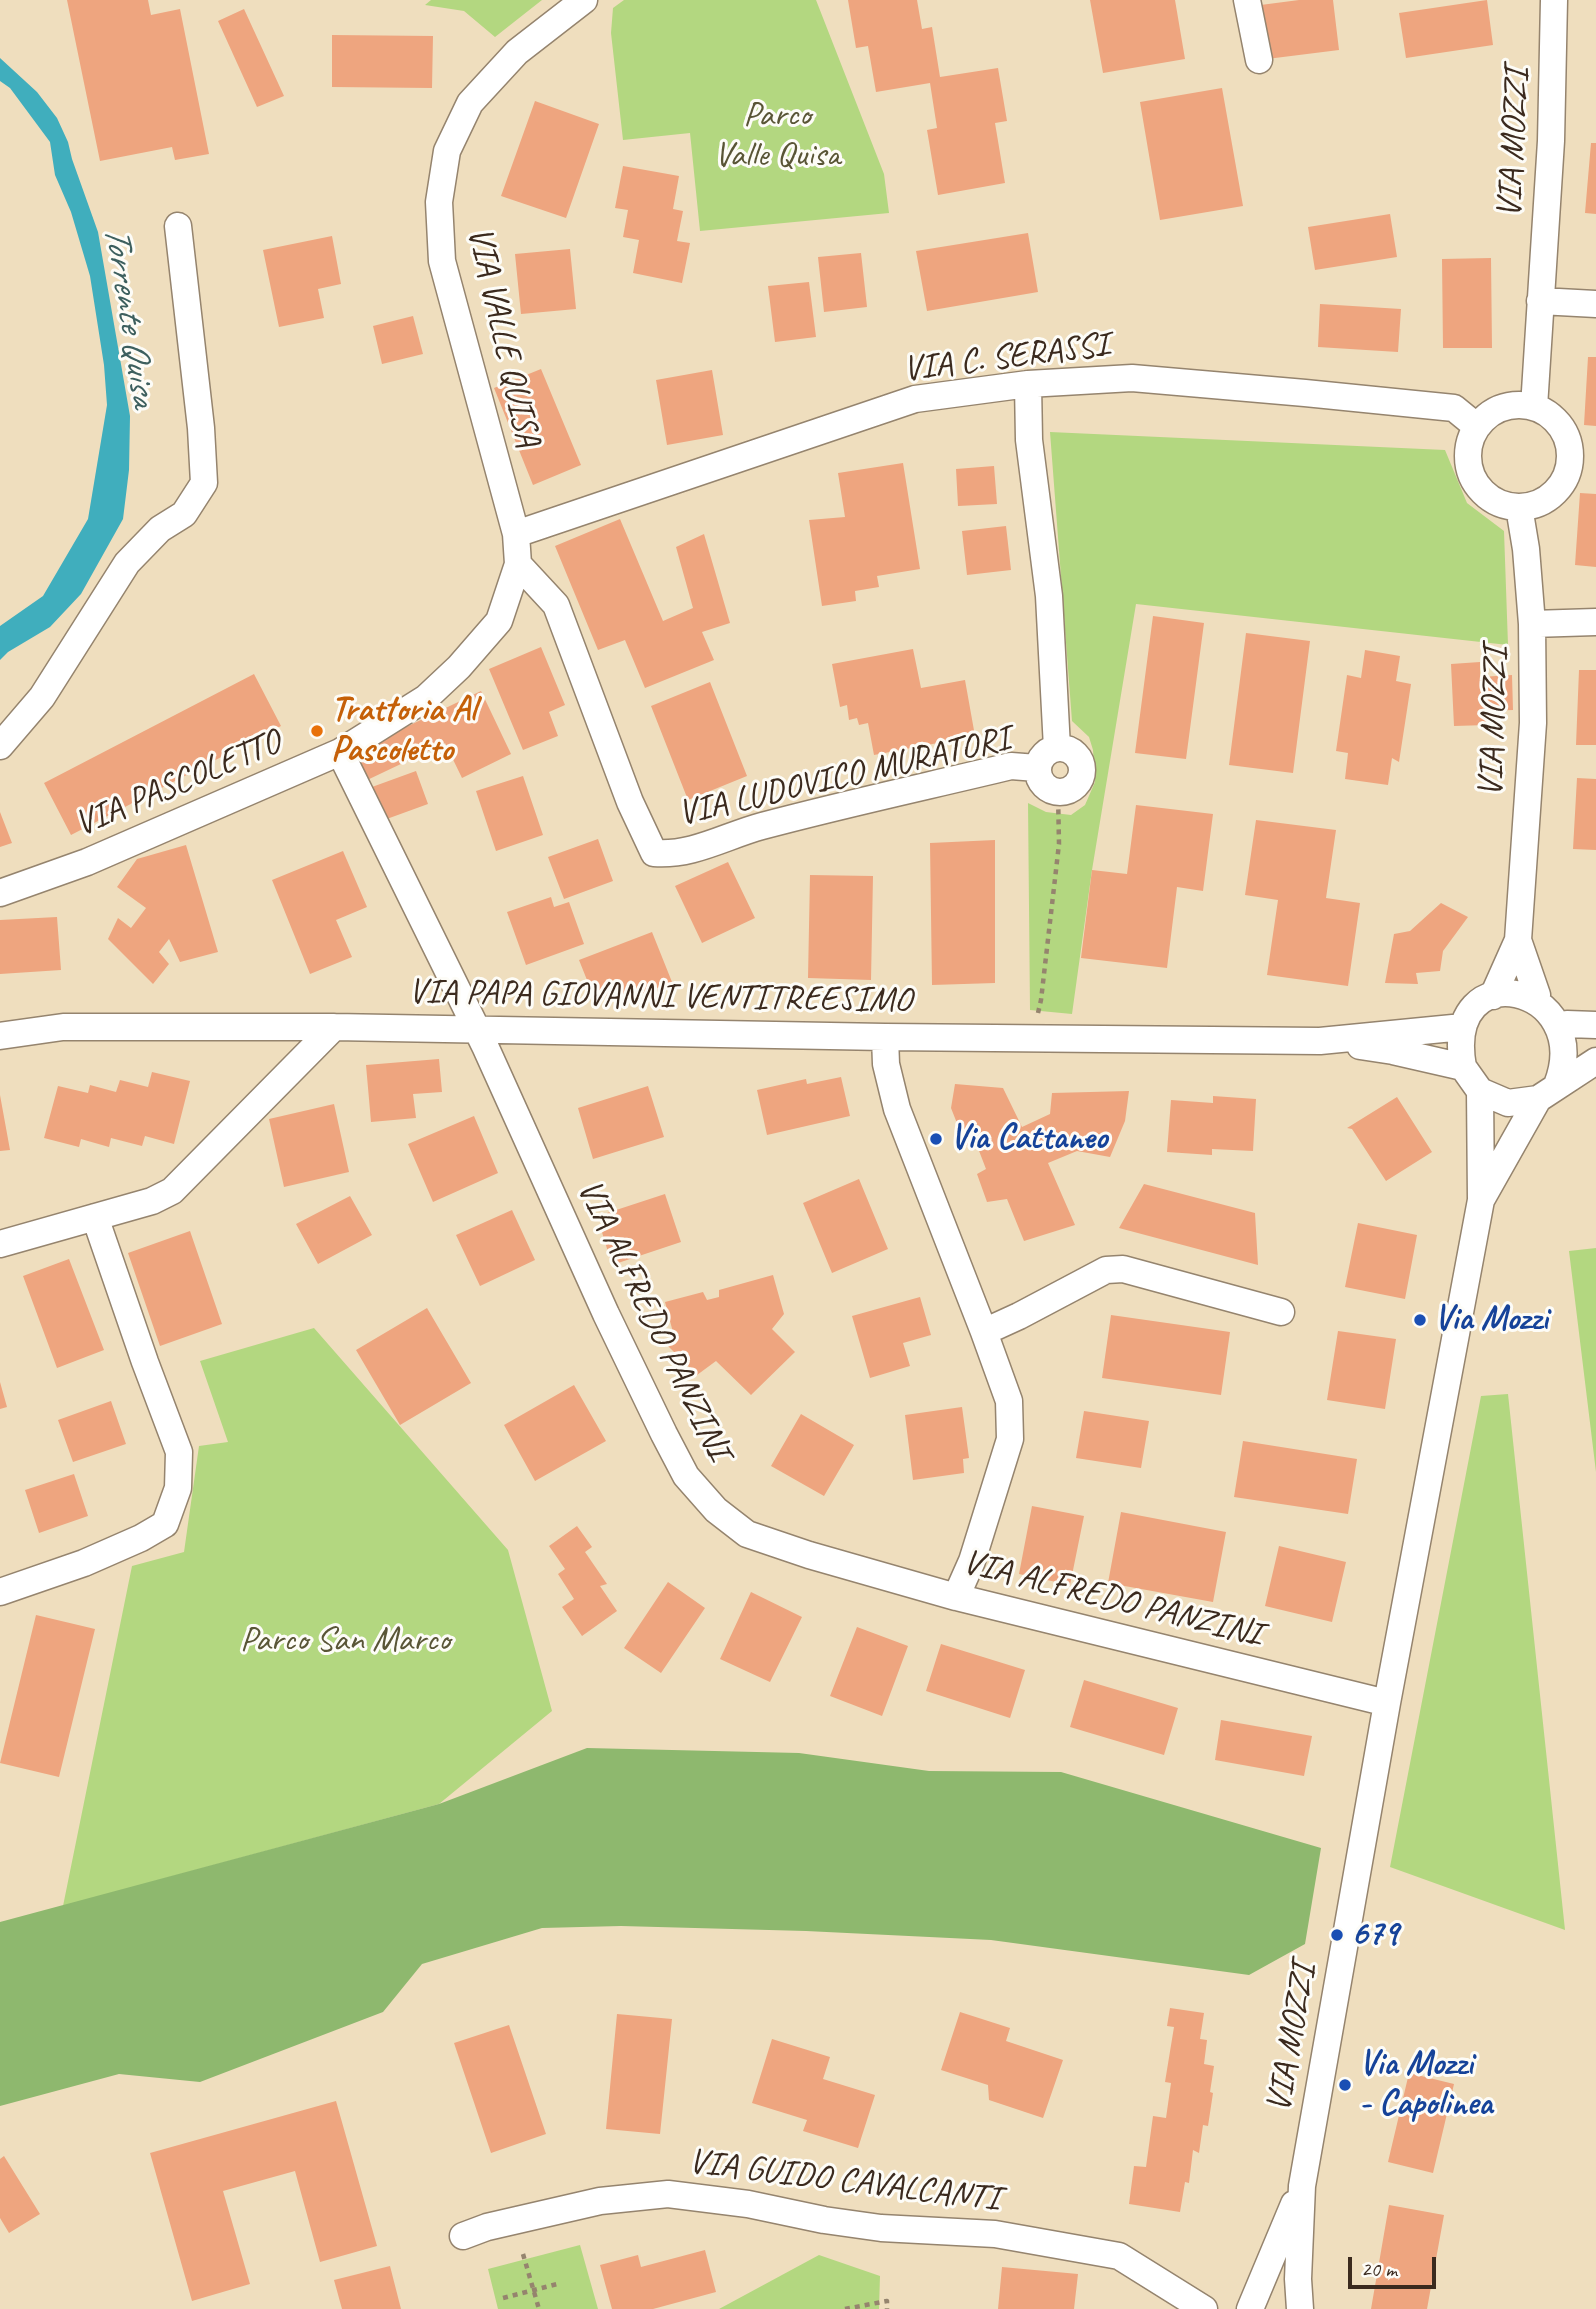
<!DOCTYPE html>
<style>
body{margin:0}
#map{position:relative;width:1596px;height:2309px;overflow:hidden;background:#efdebe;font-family:Caveat,sans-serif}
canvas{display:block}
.scale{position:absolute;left:1348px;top:2257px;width:88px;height:32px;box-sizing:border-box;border:4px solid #3b2a1e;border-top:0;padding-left:9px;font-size:21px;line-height:24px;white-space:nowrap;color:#3b2a1e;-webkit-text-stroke:5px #fdfcf7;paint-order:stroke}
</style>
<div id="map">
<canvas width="1596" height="2309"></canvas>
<div class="scale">20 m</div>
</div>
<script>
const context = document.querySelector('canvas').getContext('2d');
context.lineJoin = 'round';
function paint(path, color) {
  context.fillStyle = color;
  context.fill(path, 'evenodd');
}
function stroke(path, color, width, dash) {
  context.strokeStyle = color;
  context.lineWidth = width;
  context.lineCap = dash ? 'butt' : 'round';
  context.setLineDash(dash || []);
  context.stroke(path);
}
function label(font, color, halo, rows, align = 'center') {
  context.font = font + ' Caveat,sans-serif';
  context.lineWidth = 6;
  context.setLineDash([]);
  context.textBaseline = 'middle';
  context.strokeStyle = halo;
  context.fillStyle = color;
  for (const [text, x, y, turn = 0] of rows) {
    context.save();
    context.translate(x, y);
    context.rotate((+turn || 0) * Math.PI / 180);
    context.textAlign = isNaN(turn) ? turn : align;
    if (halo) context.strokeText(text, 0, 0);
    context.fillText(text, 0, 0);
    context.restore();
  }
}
paint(new Path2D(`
 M431 0H542L495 37 464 11 425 5Z
 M624 0H816L884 174 889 213 700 231 690 133 623 140 611 33 613 8Z
 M1050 432 1445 450 1467 503 1504 531 1508 645 1136 604 1092 870 1072 1014 1030 1010 1028 803 1046 812 1071 815 1085 805 1095 782 1093 750 1089 737 1072 721Z
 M1596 1248V1472L1569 1251Z
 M314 1328 508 1550 552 1711 439 1804 63 1906 132 1566 184 1552 199 1446 228 1442 200 1361Z
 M1508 1394 1565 1930 1390 1867 1481 1396Z
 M580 2245 598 2309H498L488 2269Z
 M819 2255 880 2276 879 2309H719Z`), '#b3d780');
paint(new Path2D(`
 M587 1748 799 1753 929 1771 1061 1772 1321 1848 1305 1944 1249 1975 991 1940 806 1931 621 1926 542 1928 422 1964 383 2012 200 2082 119 2074 0 2106V1922L439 1804Z`), '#8eb86e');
paint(new Path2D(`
 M0 58 37 92 57 118 68 142 72 159 98 232 130 416 129 470 123 519 81 594 50 627 8 652 0 660V626L43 596 88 519 107 405 104 365 90 276 71 212 55 175 50 142 10 88 0 81Z`), '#40aebd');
paint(new Path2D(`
 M67 0H148L151 15 180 9 209 154 175 160 172 147 100 161Z
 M848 0H917L922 29 932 27 940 77 998 68 1007 121 995 123 1005 183 938 195 927 130 937 128 930 83 876 92 868 46 856 48Z
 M1090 0H1175L1185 59 1103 73Z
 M1299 0H1333L1339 50 1259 60 1253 6Z
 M1487 0 1493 45 1406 58 1399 13Z
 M244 9 284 96 257 107 218 21Z
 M332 35 433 36 432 88 332 87Z
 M1222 88 1243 206 1160 220 1140 102Z
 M535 101 599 124 566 218 501 196Z
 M1591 143H1596V214L1585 213Z
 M623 166 679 176 673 209 683 211 677 241 690 243 682 283 633 273 639 240 623 237 628 210 615 208Z
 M1390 214 1397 257 1315 270 1308 227Z
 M1028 233 1038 292 927 311 916 251Z
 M332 236 341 284 318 289 324 318 279 327 263 250Z
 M570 249 576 309 521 314 515 254Z
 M861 253 867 307 824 312 818 257Z
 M1491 258 1492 348H1443L1442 259Z
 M809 282 816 337 775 342 768 286Z
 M1320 304 1401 309 1398 352 1318 347Z
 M413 316 423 354 382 364 373 326Z
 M1588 357H1596V426L1584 425Z
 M541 369 581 465 533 485 494 388Z
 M712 370 723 435 667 445 656 380Z
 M903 463 920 569 877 576 879 587 855 591 856 601 822 606 809 520 845 517 838 473Z
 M994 466 997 504 958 506 956 469Z
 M1580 493 1596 494V567L1575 565Z
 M620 519 663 621 693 608 676 547 704 534 730 623 702 632 714 660 645 688 625 640 598 650 555 546Z
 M1006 526 1011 570 967 575 962 531Z
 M1153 616 1204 623 1186 759 1135 753Z
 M1246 633 1310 641 1293 773 1229 765Z
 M541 647 565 705 549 712 558 736 523 750 489 669Z
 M913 649 921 688 965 680 975 736 874 755 868 723 859 725 857 718 849 720 847 705 840 707 832 664Z
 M1365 650 1400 656 1396 681 1411 684 1399 762 1392 758 1388 785 1345 779 1348 753 1336 751 1347 675 1361 678Z
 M1480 662V677L1512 675 1513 710 1486 711 1487 725 1454 726 1451 664Z
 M1579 670H1596V745H1576Z
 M254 674 281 726 71 835 44 783Z
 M710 682 747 776 688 800 651 706Z
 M481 691 511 754 462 778 445 743 363 782 350 754Z
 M416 771 428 804 384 820 372 787Z
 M523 776 543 835 496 851 476 791Z
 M1577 778 1596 779V850L1573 849Z
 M1136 805 1213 814 1203 891 1177 887 1167 968 1081 958 1092 870 1127 874Z
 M0 812 12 843 0 847Z
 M1256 820 1336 830 1326 898 1360 903 1348 986 1267 975 1278 900 1245 895Z
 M598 839 613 881 564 899 548 857Z
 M995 840V983L932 985 930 843Z
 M186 845 218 952 180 962 169 939 159 952 169 964 153 984 108 939 118 918 131 928 146 908 117 887 137 859Z
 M343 851 367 907 336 920 352 957 310 974 272 880Z
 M728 862 755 918 702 943 675 886Z
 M810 875 873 876 871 980 808 978Z
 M551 897 554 907 569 902 584 944 526 965 507 912Z
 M1441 903 1468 917 1443 951 1440 971 1416 973 1418 984 1385 983 1394 934 1410 931Z
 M57 917 61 970 0 974V920Z
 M652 932 672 982 624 1001 620 991 595 1000 579 960Z
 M439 1059 442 1092 413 1094 416 1118 371 1122 366 1065Z
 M152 1072 190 1081 174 1144 145 1136 142 1146 111 1138 109 1147 81 1139 79 1147 44 1138 58 1086 88 1093 90 1085 116 1092 120 1080 148 1087Z
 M841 1077 850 1116 767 1135 757 1090 806 1079 807 1084Z
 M955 1084 1003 1088 1022 1127 1050 1114 1052 1093 1129 1091 1125 1121 1110 1157 1077 1151 1048 1163 1075 1225 1024 1241 1007 1199 987 1202 977 1174 986 1169 976 1143 966 1146 951 1108Z
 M648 1086 664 1137 593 1159 578 1108Z
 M0 1095 10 1150 0 1151Z
 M1213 1096 1256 1099 1253 1151 1212 1149V1155L1167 1152 1171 1100 1213 1103Z
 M1397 1097 1432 1152 1386 1181 1352 1129 1347 1128Z
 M334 1104 349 1172 284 1187 269 1119Z
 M474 1116 498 1173 433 1202 408 1144Z
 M859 1179 888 1249 832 1273 803 1203Z
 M1144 1184 1255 1213 1258 1265 1119 1228Z
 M665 1194 681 1242 612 1265 601 1229 611 1226 607 1213Z
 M350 1196 372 1235 318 1264 296 1224Z
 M512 1210 535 1260 480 1286 456 1235Z
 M1358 1223 1417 1235 1405 1299 1345 1287Z
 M190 1231 222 1324 160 1346 128 1253Z
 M69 1259 104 1350 57 1368 23 1276Z
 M773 1275 784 1314 772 1329 795 1352 751 1395 716 1361 697 1375 668 1346 675 1340 665 1302 703 1292 707 1300 719 1297V1290Z
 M920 1297 931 1335 903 1343 910 1366 870 1378 852 1316Z
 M427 1308 471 1383 400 1425 356 1350Z
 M1111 1315 1230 1332 1221 1395 1102 1378Z
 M1338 1331 1396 1339 1385 1409 1327 1400Z
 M0 1382 7 1407 0 1409Z
 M574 1385 606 1441 535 1481 504 1425Z
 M111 1401 126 1444 73 1462 58 1420Z
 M962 1407 969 1458 963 1459 964 1473 913 1480 905 1415Z
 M1084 1411 1149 1421 1141 1468 1076 1458Z
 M801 1414 854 1445 824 1496 771 1466Z
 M1243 1441 1357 1459 1348 1514 1234 1497Z
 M74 1474 88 1516 39 1533 25 1490Z
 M1032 1506 1084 1516 1070 1585 1019 1574Z
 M1121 1512 1226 1532 1213 1602 1108 1583Z
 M577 1526 592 1547 585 1552 607 1584 600 1586 617 1611 582 1636 562 1607 574 1599 558 1574 565 1569 549 1546Z
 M1279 1546 1346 1562 1332 1622 1265 1606Z
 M668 1582 705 1608 661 1673 624 1648Z
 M751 1592 802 1617 770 1682 720 1659Z
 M36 1615 95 1629 59 1777 0 1763Z
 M857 1627 908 1646 882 1716 830 1696Z
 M941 1644 1025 1670 1010 1718 926 1691Z
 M1084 1680 1178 1708 1164 1755 1070 1727Z
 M1221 1720 1312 1736 1304 1776 1215 1760Z
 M1170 2008 1204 2013 1200 2039 1207 2040 1204 2064 1214 2066 1210 2092 1213 2093 1208 2126 1203 2125 1199 2153 1193 2150 1189 2183 1185 2182 1180 2212 1129 2204 1134 2166 1146 2167 1153 2116 1166 2118 1171 2083 1165 2082 1174 2027 1167 2026Z
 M960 2012 1010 2028 1006 2041 1063 2060 1043 2118 989 2100 988 2085 941 2070Z
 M617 2014 672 2019 660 2134 606 2129Z
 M509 2025 546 2134 491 2153 454 2043Z
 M772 2039 830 2057 823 2079 875 2095 858 2148 803 2131 807 2120 752 2103Z
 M1409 2073 1454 2084 1433 2173 1388 2162Z
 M336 2101 377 2246 320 2262 295 2171 223 2191 250 2284 192 2301 150 2153Z
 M4 2156 40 2214 9 2233 0 2218V2159Z
 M1389 2205 1444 2215 1427 2309H1371Z
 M705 2250 716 2292 653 2309H612L600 2265 638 2255 641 2267Z
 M390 2266 401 2309H342L334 2280Z
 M1002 2267 1078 2274 1074 2309H998Z`), '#eea57f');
const street = new Path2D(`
 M1247 0 1259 60
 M1540 301 1596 304
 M1028 384 1029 440 1049 596 1057 748
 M1468 456a51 51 0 1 1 102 0a51 51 0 1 1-102 0Z
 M1534 407 1551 141 1554 0
 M516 534 915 399 1028 384 1132 378 1305 393 1454 408 1476 426
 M518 564 556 605 630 802 654 853C693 856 725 836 762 826 844 804 928 786 1011 766L1037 768
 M1532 624 1596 622
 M0 746 42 697 127 563 160 529 184 514 204 483 201 428 178 226
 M1038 770a22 22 0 1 1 44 0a22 22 0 1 1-44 0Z
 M340 752 485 1046 606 1314 664 1434 686 1476 716 1510 747 1534 809 1555 956 1597 1387 1703
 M0 893 87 862 340 752 426 698 459 667 499 621 518 564 516 534 442 261 439 202 447 151 470 103 517 52 584 0
 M1518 940 1533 723 1532 624 1526 549 1519 507
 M1493 996 1518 940 1537 995
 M1567 1024 1596 1025
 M0 1036 63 1027H334L885 1037 1320 1041 1463 1027
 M885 1037 886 1064 897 1109 984 1332 1009 1401 1010 1439 972 1561 956 1597
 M1360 1046 1393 1051 1463 1067 1480 1091 1508 1103 1538 1099 1596 1061
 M1463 1067C1442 950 1596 984 1557 1085
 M1480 1091 1481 1200 1538 1099
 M0 1244 152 1201 172 1191 334 1027
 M984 1332 1019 1316 1106 1270 1123 1269 1281 1312
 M0 1592 84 1563 141 1538 165 1524 178 1488 179 1452 145 1362 95 1217
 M463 2236 487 2227 600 2201 668 2194 748 2204 824 2220 881 2228 995 2234 1119 2256 1204 2309
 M1250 2309 1294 2204
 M1300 2309 1298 2279 1302 2186 1387 1703 1481 1200`);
stroke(street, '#95846e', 29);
stroke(new Path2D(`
 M1038 1013 1041 1000 1059 844 1058 793
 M523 2254 539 2309
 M503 2298 561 2283
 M845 2309 887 2301V2309`), '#95846e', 4.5, [5, 5]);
stroke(street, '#fff', 26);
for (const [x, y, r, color] of [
 [317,731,7,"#e8710a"],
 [936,1139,7,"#1a4fb4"],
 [1420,1320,7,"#1a4fb4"],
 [1337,1935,7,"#1a4fb4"],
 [1345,2085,7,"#1a4fb4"]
]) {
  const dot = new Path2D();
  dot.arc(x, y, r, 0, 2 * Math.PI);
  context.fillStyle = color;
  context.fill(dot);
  stroke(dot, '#fdfcf7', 2.5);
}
label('35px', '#595536', '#fdfcf7', [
 ["Parco",777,116],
 ["Valle Quisa",777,156],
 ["Parco San Marco",345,1641]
]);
label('35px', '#3b2a1e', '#fdfcf7', [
 ["VIA MOZZI",1514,143,-87],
 ["VIA VALLE QUISA",503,337,77],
 ["VIA C. SERASSI",1006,358,-7],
 ["VIA MOZZI",1494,722,-88],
 ["VIA LUDOVICO MURATORI",844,777,-13],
 ["VIA PASCOLETTO",178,784,-23],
 ["VIA PAPA GIOVANNI VENTITREESIMO",660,997,1],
 ["VIA ALFREDO PANZINI",653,1320,64],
 ["VIA ALFREDO PANZINI",1112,1599,14],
 ["VIA MOZZI",1292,2038,-80],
 ["VIA GUIDO CAVALCANTI",844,2181,7]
]);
label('bold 35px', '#c56008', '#fdfcf7', [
 ["Trattoria Al",331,711],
 ["Pascoletto",331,751]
], 'left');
label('bold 35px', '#164399', '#fdfcf7', [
 ["Via Cattaneo",950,1139],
 ["Via Mozzi",1434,1320],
 ["679",1351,1935],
 ["Via Mozzi",1359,2065],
 ["- Capolinea",1359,2105]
], 'left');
label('italic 37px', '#3d5f5e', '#fdfcf7', [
 ["Torrente Quisa",129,316,81]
]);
</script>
